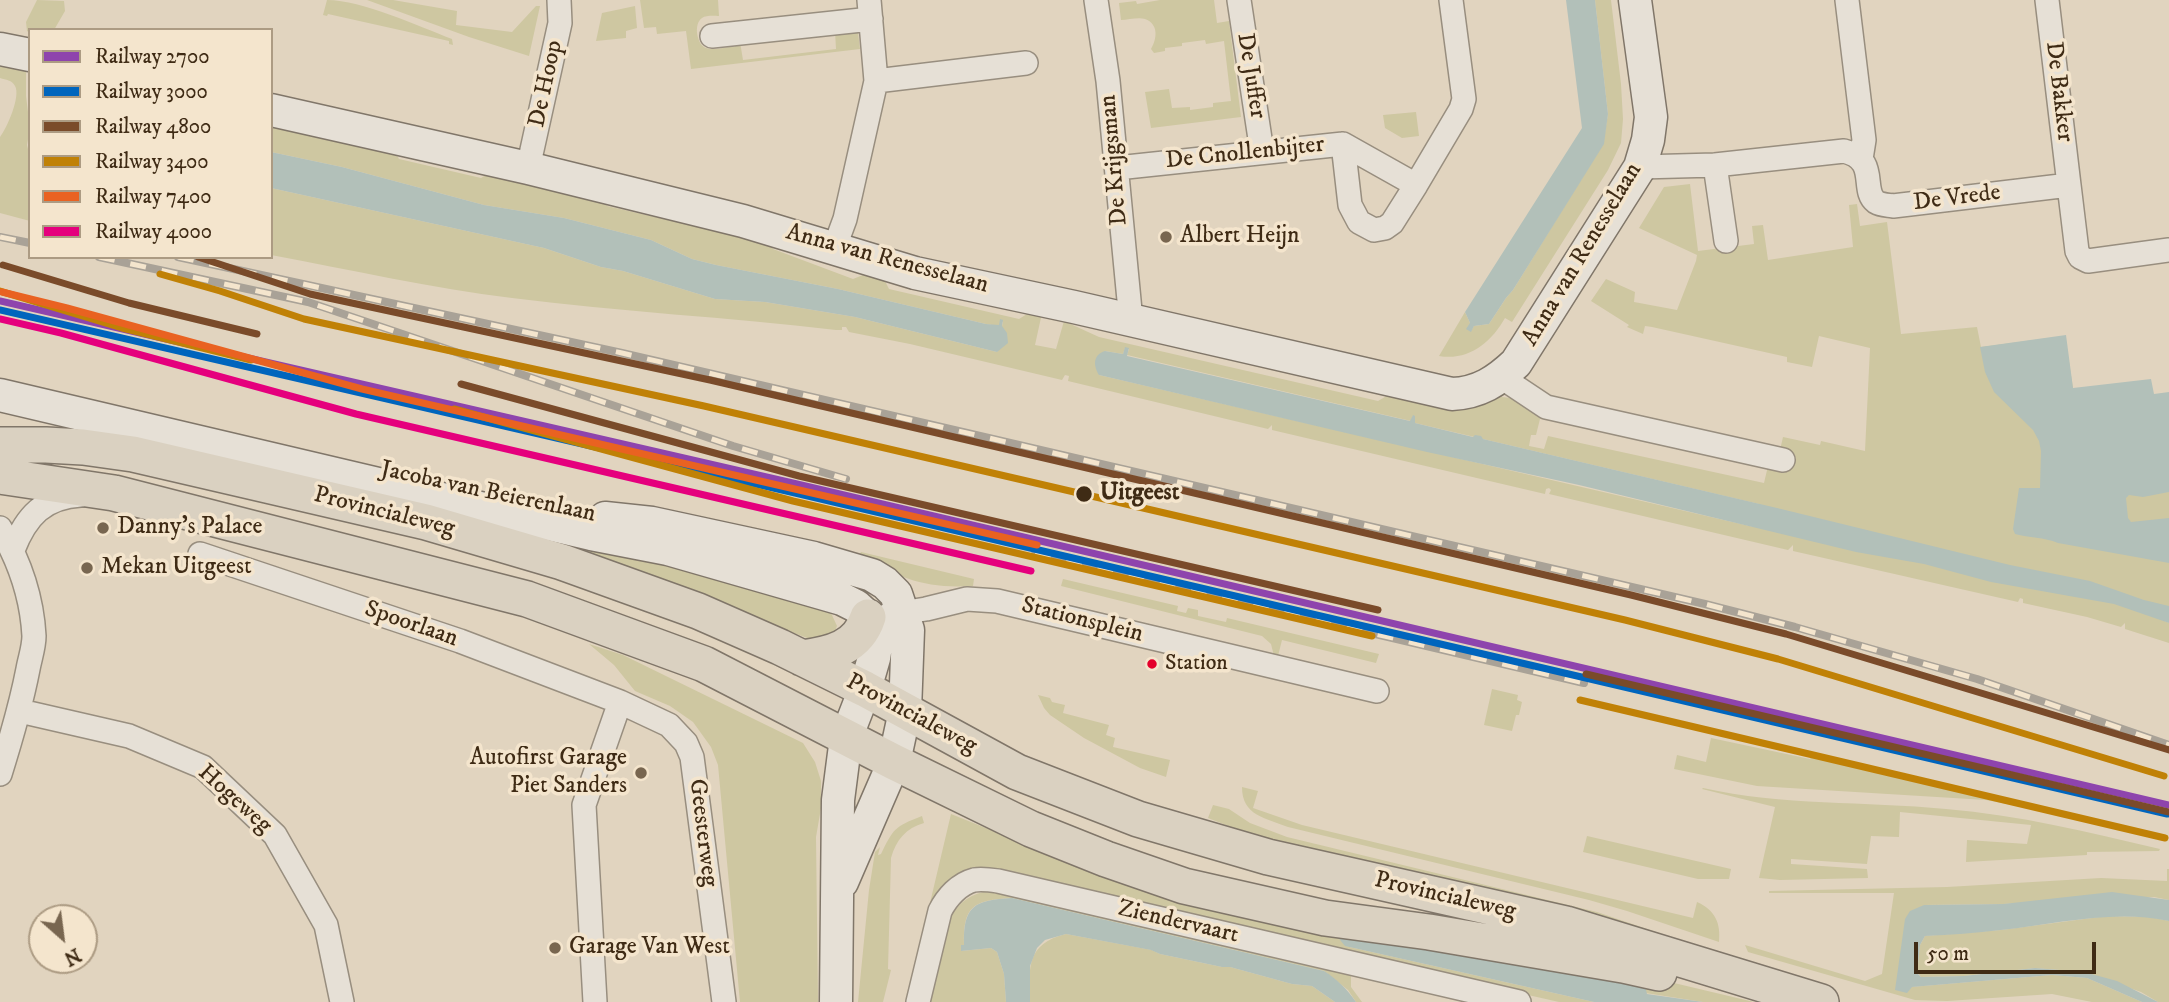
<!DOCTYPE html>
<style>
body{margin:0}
#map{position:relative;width:2169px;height:1002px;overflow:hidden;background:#e1d4bf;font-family:"IM FELL DW Pica",serif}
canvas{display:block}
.legend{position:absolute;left:28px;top:28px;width:245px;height:231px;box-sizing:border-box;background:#f4e5cd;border:2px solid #ac9b83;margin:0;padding:9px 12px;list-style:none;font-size:21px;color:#3f2b15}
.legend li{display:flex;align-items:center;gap:14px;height:35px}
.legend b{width:35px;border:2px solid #ac9b83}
.north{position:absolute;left:28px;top:904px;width:70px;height:70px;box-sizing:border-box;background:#f4e5cd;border:2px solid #ac9b83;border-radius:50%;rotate:152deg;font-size:19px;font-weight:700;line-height:28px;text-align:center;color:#3f2b15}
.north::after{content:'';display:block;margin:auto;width:24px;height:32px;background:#786650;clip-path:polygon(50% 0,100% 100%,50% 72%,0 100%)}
.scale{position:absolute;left:1914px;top:942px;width:182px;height:32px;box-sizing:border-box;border:4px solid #3f2b15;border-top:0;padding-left:9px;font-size:21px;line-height:24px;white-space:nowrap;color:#3f2b15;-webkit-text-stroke:5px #f4e5cd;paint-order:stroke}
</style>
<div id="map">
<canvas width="2169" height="1002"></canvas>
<ul class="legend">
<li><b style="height:9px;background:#8e44ad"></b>Railway 2700</li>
<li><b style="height:9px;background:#0065bd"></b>Railway 3000</li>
<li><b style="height:9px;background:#7a4b2a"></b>Railway 4800</li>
<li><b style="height:9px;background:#c08106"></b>Railway 3400</li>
<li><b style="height:9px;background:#e96221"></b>Railway 7400</li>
<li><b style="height:9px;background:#e5007d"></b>Railway 4000</li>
</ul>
<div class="north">N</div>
<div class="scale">50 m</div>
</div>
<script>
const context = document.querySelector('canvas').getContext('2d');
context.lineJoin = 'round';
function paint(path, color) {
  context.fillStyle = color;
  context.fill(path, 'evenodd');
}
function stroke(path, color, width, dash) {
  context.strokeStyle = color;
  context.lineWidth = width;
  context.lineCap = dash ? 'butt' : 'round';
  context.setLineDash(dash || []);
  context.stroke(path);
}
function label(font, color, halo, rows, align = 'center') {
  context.font = font + ' "IM FELL DW Pica",serif';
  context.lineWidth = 7;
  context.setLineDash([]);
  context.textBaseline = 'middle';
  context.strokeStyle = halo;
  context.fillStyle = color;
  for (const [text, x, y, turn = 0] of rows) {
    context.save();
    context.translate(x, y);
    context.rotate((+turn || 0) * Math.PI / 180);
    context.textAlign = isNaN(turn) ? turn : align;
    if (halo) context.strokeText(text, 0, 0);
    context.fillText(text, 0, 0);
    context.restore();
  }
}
paint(new Path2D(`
 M37 0 64 1 65 11 54 30H30V33L27 31 26 22Z
 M327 0C362 0 418 26 452 39L453 45 449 44V41L328 14 327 16 323 15Z
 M367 0H393L457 11 456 25 512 32 536 6H540L529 56 469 37Z
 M640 0H718L719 16C715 16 706 15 702 18 693 24 697 45 706 48 714 51 727 47 736 46L737 43 740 42 743 60 836 49 835 31 850 30 858 33 860 49 691 69 686 31 657 34 656 27 644 28Z
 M1160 0H1214L1217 23 1229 21 1241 117 1151 128 1145 92 1169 89 1172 108 1190 107V110L1213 107V103L1231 101 1224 41 1206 44 1205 40 1182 43V46L1165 48V51L1154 53 1151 49C1157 39 1159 24 1145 19 1138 17 1128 20 1121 20L1119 3 1136 1 1137 4Z
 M1595 0H1611L1621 84 1623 119 1621 143 1608 170 1512 322 1505 318C1491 343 1468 361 1439 356L1465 312 1470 323 1471 331 1474 326 1489 324 1506 298 1513 290 1603 144 1608 114Z
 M635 6 637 28 626 31V38L596 41 602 13Z
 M0 62 26 68V96L30 128 27 145 30 157V221L0 213V137C7 128 21 96 15 86 12 80 6 80 0 78Z
 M1416 112 1419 136 1402 138 1385 128 1383 115Z
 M271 123 395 152 399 159 481 178 491 172 603 198 607 206 733 235 742 231 769 240 773 249 853 279 863 275 885 281 889 289 1019 319 1027 314 1028 311 1042 313 1035 345 1056 349 1064 321 1099 337 1378 401 1390 394 1466 408 1480 406 1501 396 1502 397 1519 399 1541 415 1536 435H1531L1529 446 1544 449 1548 436 1764 483 1768 466 1780 450 1783 437 1820 445 1821 441 1865 451 1870 348 1819 336 1812 367 1787 362V357L1652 327 1645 326 1643 334 1627 327 1629 325 1591 301 1606 279 1635 292 1634 302 1677 310 1696 261 1697 255 1639 228 1664 187 1690 184 1698 251 1754 244 1752 226 1763 225 1768 260 1853 247 1849 205 1857 204 1860 226 1887 222 1901 334 1977 327 1981 347 2065 336 2073 388 2153 395 2169 393V622L2158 618 2169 623V643L2125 629V623L2121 627 2087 617 2023 603V599L2020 598 2018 602 1793 551V545L1788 550 1549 494 1551 490 1549 488 1546 489 1545 494 1272 430V425L1268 429 1068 381 1069 376 1065 375 1062 380 910 344 849 332 846 327H842V330H836C728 317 620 312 512 298 431 288 352 270 271 255V188L544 248 601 267 623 271 715 299 765 302 855 317 997 352 1003 321 999 326 986 324 838 289 716 265 692 259 651 240 564 218 484 205 342 167 271 152ZM1125 348 1129 349 1127 355 1411 421 1413 416H1415V423L1759 504 1754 527 1099 375 1105 351 1123 354Z
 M506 519 824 608 831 613 837 626 834 633 820 639H810L585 555 573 546 541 536Z
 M861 552 974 579 973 586C924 589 901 578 859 556Z
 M1063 579 1178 606 1177 611 1186 613 1188 608 1198 610V616L1226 622 1227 618 1379 654 1376 663 1282 640 1278 656H1274L1271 644 1262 636 1061 586Z
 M589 644 623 655 803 743 815 762 821 781V808L816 837 818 1002H740L718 765 711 747 693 722 670 706 635 691 614 665Z
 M1492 689 1518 695 1517 700 1522 702 1519 715H1516L1512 731 1484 725Z
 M1038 695 1050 698 1052 702 1065 705 1063 713 1109 725 1106 735 1115 738 1113 747 1170 760 1166 777 1140 768 1084 738 1050 715 1044 708Z
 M1711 738 1810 759 1812 753 2064 812V815L1986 800 1757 786 1674 769 1677 755 1706 762Z
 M1242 787 1258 791 1253 808 1302 825 1693 918 1697 902C1715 910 1721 923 1719 942L1627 911 1589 900 1288 827C1266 818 1242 816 1242 787Z
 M1703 788C1782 806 1865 801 1946 809 2019 815 2088 832 2160 849L2159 851 2087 852V855L1966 862 1967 840 2027 844 2031 825 1900 812 1899 837 1871 836 1867 864 1791 859V864L1867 869 1868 878 1780 880 1759 878 1775 807 1702 789Z
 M1213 805 1229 809 1250 823 1287 837 1597 912 1703 948 1282 847 1208 818Z
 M951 814 1083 867 1674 985V983L1754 1002H1703L1345 946 1594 1002H1559L977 870 913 975Z
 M922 816 924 823C906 828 896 840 891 858L888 969 891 970 883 1002H858L869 890 875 852 880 847 878 855 881 854C894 828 894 827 922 816Z
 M1587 836 1731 869 1729 879H1698L1583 852Z
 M2167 869H2169V900L2154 897 2003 904 1924 905 1909 990 1911 987 2052 975 2087 978 2142 1002H2092L2052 994 1947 1001 1915 1000 1748 952 1745 945 1865 981 1882 974 1894 893H1769V891L1947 887 2101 878 2167 881Z
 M997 890 1351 975V987L1362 1002H1356L1348 990 1324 971 1012 898C973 900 963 906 964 945H961V951L991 948 997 952 1004 974 1006 1002H927C931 986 935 969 939 953 948 917 956 893 997 890Z
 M2107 916 2150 917 2169 921V1002H2158L2141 992 2083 972 2035 968 1964 976 1921 977 1917 972 1920 945 1925 936 2001 930Z
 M1066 934 1152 950 1160 954 1222 967H1230L1292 984 1312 986 1335 1002H1030C1029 967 1026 944 1066 934Z`), '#cec7a1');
paint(new Path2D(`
 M1566 0H1595L1608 114 1604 144 1513 290 1506 298 1489 324 1474 326 1471 332 1466 329 1470 323 1465 312 1582 128Z
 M271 152 342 167 484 205 564 218 651 240 692 259 716 265 838 289 986 324 999 325 1000 319 1003 320 1002 326 1007 333 1008 343 997 352 855 317 765 302 715 299 623 271 601 267 544 248 271 188Z
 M2066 335 2073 388 2151 379 2154 394 2169 392V492L2143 497 2129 495 2126 498 2128 518 2131 522 2169 518V563L2058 543C2044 537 2029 538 2015 534L2013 529 2019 488H2040L2041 451 2039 441 2033 430 1994 392 1985 372 1980 347Z
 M1125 347 1129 348 1127 356 1410 421 1413 415 1415 416V423L1473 437 1475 435 1481 436 1483 439 1777 508 2010 565 2090 581 2144 600 2169 606V623L2114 604 1991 582 1924 564 1856 552 1579 485 1427 452 1099 375C1093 365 1093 355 1105 351L1123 354Z
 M2112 892 2169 900V921C2113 909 2058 924 2001 930 1976 933 1951 935 1925 936L1920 945 1917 973 1921 977 1964 976 2035 968 2084 972 2117 981 2158 1002H2142L2087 978 2052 975 1912 987 1907 993 1895 990 1905 919 1910 911 1924 905 2003 904Z
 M1012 898 1324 971C1337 979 1347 989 1356 1002H1335L1312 986 1292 984 1230 967H1222L1160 954 1151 950 1066 934 1045 940 1037 948 1030 966V1002H1006L1004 974 997 952 991 948 961 951V945H964C963 906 974 900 1012 898Z
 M1336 935 1406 945 1645 986 1647 994 1703 1002H1594L1345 946Z`), '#b2c0b9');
const street = new Path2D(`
 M1096 0 1108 81 1131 321
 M1239 0 1262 152
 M1847 0 1864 140 1861 159
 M2047 0 2069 185
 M712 36 871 19
 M876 81 1026 63
 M1343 144 1350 205 1359 222 1374 230 1385 228 1392 223 1416 185
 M1715 165 1726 241
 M1640 167 1715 165 1844 151C1880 160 1860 190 1876 202 1881 205 1887 205 1893 206L2069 185 2077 251 2080 257 2088 261 2169 250
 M528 168 560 23 559 0
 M1117 168 1343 144 1416 185 1461 109 1464 99 1451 0
 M834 249 845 219 876 81 869 0
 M1501 377 1546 407 1783 460
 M0 528C20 562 32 597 34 636 34 647 30 658 28 669 21 705 11 739 0 774
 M13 550C26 516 44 497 81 495
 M200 554 460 641 620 702 669 725 686 743 692 757 724 1002
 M888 615 926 609 967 599 997 601 1377 691
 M20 711 129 736 203 767 275 835 326 925 342 1002
 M595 1002 584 805 620 702
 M918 1002 940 911C947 897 959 884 974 880 981 879 991 880 998 881L1519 1002`);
const secondary = new Path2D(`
 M0 49 30 55
 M271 110 528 168 743 221 915 273 1074 307 1452 394C1479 393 1497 381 1516 363L1640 167 1648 140 1651 117 1635 0
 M0 395 591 534 668 549 842 599 856 606 868 617 875 627 877 640 874 658 865 689 846 738 838 800 836 1002
 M605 518 652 523 814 558 872 575 885 583 896 594 908 630 905 711 894 762 842 882`);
const primary = new Path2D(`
 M0 445H46L83 447 133 454 426 522 562 562 698 611 780 647 865 689 1017 772 1138 819 1268 857 1566 924 1821 1002
 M0 476 114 493 527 599 704 664 894 762 1031 829 1106 859 1184 886 1325 918 1429 932 1623 965 1659 973
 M802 658C831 654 858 648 868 617`);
stroke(street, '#988e7f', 26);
stroke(secondary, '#807669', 35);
stroke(primary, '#807669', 38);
stroke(street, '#e6e0d6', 23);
stroke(secondary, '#e6e0d6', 32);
stroke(primary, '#dad1c1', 35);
const rail = new Path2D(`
 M0 237 30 243
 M99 257 308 302 733 446 846 479
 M178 257 622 353 1705 604 1795 627 1977 679 2169 745
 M1035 554 1584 683`);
stroke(rail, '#a9a297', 8);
stroke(rail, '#f4e5cd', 5, [16]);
stroke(new Path2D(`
 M0 301 797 484 2169 805`), '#8e44ad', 7);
stroke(new Path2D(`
 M0 310 795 493 2167 814`), '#0065bd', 7);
stroke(new Path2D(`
 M198 257 310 294 710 380 1631 595 1786 634 2169 750
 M3 265 129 303 257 334
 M461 384 799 476 1378 610
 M1586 674 2169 812`), '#7a4b2a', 7);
stroke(new Path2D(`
 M160 274 220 291 304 319 704 406 1625 620 1778 659 2164 776
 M0 291 122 328 251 360
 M454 409 793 501 1372 636
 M1580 700 2165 838`), '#c08106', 7);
stroke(new Path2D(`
 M2 292 67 308 362 389 1037 545`), '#e96221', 7);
stroke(new Path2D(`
 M0 319 61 333 356 414 1031 571`), '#e5007d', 7);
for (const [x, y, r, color] of [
 [1166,237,7,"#786650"],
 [1084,494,9,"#3f2b15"],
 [103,528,7,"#786650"],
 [87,568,7,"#786650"],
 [1152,664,6,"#e4002b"],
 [641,773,7,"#786650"],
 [555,948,7,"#786650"]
]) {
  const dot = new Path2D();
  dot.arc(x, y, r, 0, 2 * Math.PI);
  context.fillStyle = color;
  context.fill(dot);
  stroke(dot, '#f4e5cd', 2.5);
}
label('22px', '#3f2b15', '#f4e5cd', [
 ["Station",1165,664]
], 'left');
label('24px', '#3f2b15', '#f4e5cd', [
 ["De Juffer",1250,76,81],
 ["De Hoop",547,84,-78],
 ["De Bakker",2058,92,83],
 ["De Cnollenbijter",1245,154,-6],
 ["De Krijgsman",1115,160,-95],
 ["De Vrede",1957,199,-7],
 ["Anna van Renesselaan",1583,255,-59],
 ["Anna van Renesselaan",887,260,15],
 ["Jacoba van Beierenlaan",488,493,12],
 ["Provincialeweg",384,513,14],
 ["Stationsplein",1082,621,14],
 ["Spoorlaan",411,625,19],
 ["Provincialeweg",911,715,28],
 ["Hogeweg",234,800,42],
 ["Geesterweg",702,833,83],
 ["Provincialeweg",1445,897,13],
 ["Ziendervaart",1178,923,13]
]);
label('24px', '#3f2b15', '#f4e5cd', [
 ["Albert Heijn",1180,237],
 ["Danny's Palace",117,528],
 ["Mekan Uitgeest",101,568],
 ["Autofirst Garage",627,759,"right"],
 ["Piet Sanders",627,787,"right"],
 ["Garage Van West",569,948]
], 'left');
label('bold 24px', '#3f2b15', '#f4e5cd', [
 ["Uitgeest",1100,494]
], 'left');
</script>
